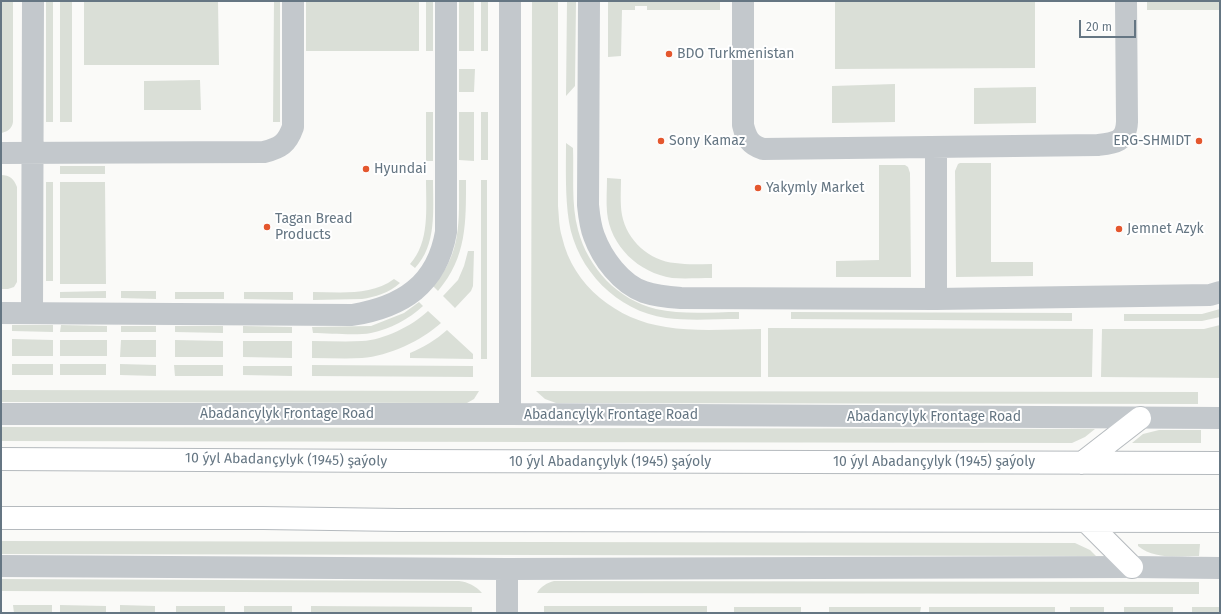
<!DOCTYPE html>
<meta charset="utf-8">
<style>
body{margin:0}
#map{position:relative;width:1221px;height:614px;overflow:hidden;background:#fafaf8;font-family:"Fira Sans",sans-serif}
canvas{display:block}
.frame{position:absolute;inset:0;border:2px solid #657683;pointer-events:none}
.scale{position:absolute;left:1079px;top:20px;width:57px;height:18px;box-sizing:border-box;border:2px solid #657683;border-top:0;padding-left:5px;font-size:12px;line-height:14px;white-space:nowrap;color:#657683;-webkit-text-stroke:3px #fff;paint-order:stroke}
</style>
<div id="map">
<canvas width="1221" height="614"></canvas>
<div class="frame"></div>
<div class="scale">20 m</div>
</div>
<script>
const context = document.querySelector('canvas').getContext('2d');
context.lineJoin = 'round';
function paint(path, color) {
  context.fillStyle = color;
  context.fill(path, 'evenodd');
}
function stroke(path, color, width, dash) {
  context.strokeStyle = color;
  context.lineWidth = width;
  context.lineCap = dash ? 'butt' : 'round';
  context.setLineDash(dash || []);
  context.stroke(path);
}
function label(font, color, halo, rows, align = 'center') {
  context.font = font + ' "Fira Sans",sans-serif';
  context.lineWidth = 4;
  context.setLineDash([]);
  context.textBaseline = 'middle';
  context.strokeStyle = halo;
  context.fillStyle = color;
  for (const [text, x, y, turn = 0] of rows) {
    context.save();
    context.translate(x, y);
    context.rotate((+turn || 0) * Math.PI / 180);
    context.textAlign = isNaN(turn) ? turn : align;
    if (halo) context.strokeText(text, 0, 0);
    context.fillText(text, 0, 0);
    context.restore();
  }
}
paint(new Path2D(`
 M1 1H13V122C12 129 7 132 1 133Z
 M46 1H53V122H46Z
 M60 1H72V122H60Z
 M84 1H218L219 65H84Z
 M274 1H280V122H273Z
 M306 1H419V51H306Z
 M426 1H433V51H426Z
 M459 1H474V51H459Z
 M481 1H488V51H481Z
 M532 1H558V206C559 217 559 227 562 237 573 286 617 320 666 327 696 332 730 329 761 329V377H531Z
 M567 1H576L575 86 566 96Z
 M608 1H720V10H647V6H635V10H622L621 56 608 57Z
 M835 1H1035V68L835 69Z
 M1147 1H1220V10H1147Z
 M459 69H475L474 92H459Z
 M200 80 201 110H144V81Z
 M895 84V122L832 123V86Z
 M1036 87V123L974 124V88Z
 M426 112H433V161H426Z
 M459 112H474V161L459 160Z
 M481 112H488V160H481Z
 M566 143 573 148C574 175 571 204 578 230 588 268 618 300 656 309 682 315 712 312 739 312V319C715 319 689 321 666 318 617 311 577 270 569 222 565 196 566 169 566 143Z
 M960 163H991V262H1033V276L956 277 955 171 958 164Z
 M879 165H905L908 167 910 173 911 277H836V261L879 260Z
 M60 166H105V174H60Z
 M1 175C10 175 14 179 17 187V282L14 287 8 289H1Z
 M607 178 621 179C621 190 620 204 622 215 627 241 650 261 675 263 688 265 700 264 712 264V278C699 278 685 279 672 278 639 273 610 246 607 212 606 201 607 190 607 178Z
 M426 180H433C433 210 437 245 415 268L410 264C430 242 426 208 426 180Z
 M459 180H466C466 222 467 257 438 291L433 286C462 253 459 221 459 180Z
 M481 180H487V359H481Z
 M46 182H53V281H46Z
 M60 182H105L106 284H60Z
 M468 251H474L473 286 471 291 455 308 443 296 458 280 464 266Z
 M394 279 400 283C389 293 375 297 362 299L313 300V292C341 292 371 296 394 279Z
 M106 291V298H60V292Z
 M121 291H156V299L121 298Z
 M175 292H224V299H175Z
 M244 292H293V300L244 299Z
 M419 302 423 306C409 319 390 329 371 333 355 336 330 333 313 333L312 327 371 326 404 313Z
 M1220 309V317L1202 321H1124V314H1202Z
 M428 311 441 323C421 341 389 356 362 358 346 359 329 358 312 358V341C329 341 346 342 362 341 384 340 412 326 428 311Z
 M791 312 1072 313V321L791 319Z
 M12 325H53V332L12 331Z
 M61 325 107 326V332H60Z
 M1220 325V378L1101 377 1102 329H1204Z
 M121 326H156V332H121Z
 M175 326H223V333L175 332Z
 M243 326 292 327V333H243Z
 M768 328 1093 329 1092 377H768Z
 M447 330 473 354V359L410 358V353C424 347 436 340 447 330Z
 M12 339 53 340V356H12Z
 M60 340H107V356H60Z
 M121 340H156V357H120Z
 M175 340 223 341V357H175Z
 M243 341H292V358L243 357Z
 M12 364H53V375H12Z
 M60 364H106V375H60Z
 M120 364 156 365V376L120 375Z
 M174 365H223V376H175Z
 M312 365 473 366V377L312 376Z
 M243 366H292V376L243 375Z
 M1 390 479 391 474 399 467 403 1 402Z
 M536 391 1198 392V404L556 403 545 399Z
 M1 427 1095 429 1085 437 1072 443 1 441Z
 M1159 430H1201V443H1132L1143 434Z
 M1 541 1075 543 1090 550 1096 556 1 554Z
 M1138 544H1200L1199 556C1179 556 1155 560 1138 546Z
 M1 579 459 581C468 582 476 586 482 593L1 591Z
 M554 581 1199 582V594L537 593C541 586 547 583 554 581Z
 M13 605H52V613H14Z
 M60 605 106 606V613H60Z
 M120 605 155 606V613H120Z
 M176 606H225V613H176Z
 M244 606H292V613H244Z
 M311 606 472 607V613H311Z
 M544 606H707V613H544Z
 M734 607H801V613H734Z
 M829 607H921L920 613H829Z
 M929 607H1055V613H929Z
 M1070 607H1104V613H1070Z
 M1124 607H1173V613H1124Z
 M1192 607H1220V613H1192Z`), '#dadfd7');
const major = new Path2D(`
 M1 459 404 461 1220 463
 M1082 463 1140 418
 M1 518H263L399 520 1220 521
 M1086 521 1132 567`);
stroke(major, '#b5babe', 24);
stroke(new Path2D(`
 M589 1 588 205C589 215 590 226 594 236 602 258 621 284 644 292 656 296 668 297 681 298L936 299 1210 295 1220 292
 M743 1V125C746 138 750 145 763 149L1098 145C1115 143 1126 142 1127 122L1126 1
 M936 147V299
 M1 153 264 152C280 148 287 144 293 127V1
 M1 313 352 315C402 307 437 285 446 232V1
 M32 313 33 1
 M1 414H510L1220 418
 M510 414V1
 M1 566 507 569 1132 567 1220 568
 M507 613V569`), '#c3c8cc', 22);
stroke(major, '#fff', 22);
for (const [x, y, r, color] of [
 [669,54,4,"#e4572e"],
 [661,141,4,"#e4572e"],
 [1199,141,4,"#e4572e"],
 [366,169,4,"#e4572e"],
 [758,188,4,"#e4572e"],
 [267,227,4,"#e4572e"],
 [1119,229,4,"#e4572e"]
]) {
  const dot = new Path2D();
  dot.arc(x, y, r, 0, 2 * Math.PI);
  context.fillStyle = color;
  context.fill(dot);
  stroke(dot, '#fff', 1.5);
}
label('14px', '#657683', '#fff', [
 ["BDO Turkmenistan",677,54],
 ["Sony Kamaz",669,141],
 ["ERG-SHMIDT",1191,141,"right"],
 ["Hyundai",374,169],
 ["Yakymly Market",766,188],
 ["Tagan Bread",275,219],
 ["Products",275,235],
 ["Jemnet Azyk",1127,229]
], 'left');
label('14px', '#657683', '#fff', [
 ["Abadancylyk Frontage Road",287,414],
 ["Abadancylyk Frontage Road",611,415],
 ["Abadancylyk Frontage Road",934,417],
 ["10 ýyl Abadançylyk (1945) şaýoly",286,460,1],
 ["10 ýyl Abadançylyk (1945) şaýoly",610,462],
 ["10 ýyl Abadançylyk (1945) şaýoly",934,462]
]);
</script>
